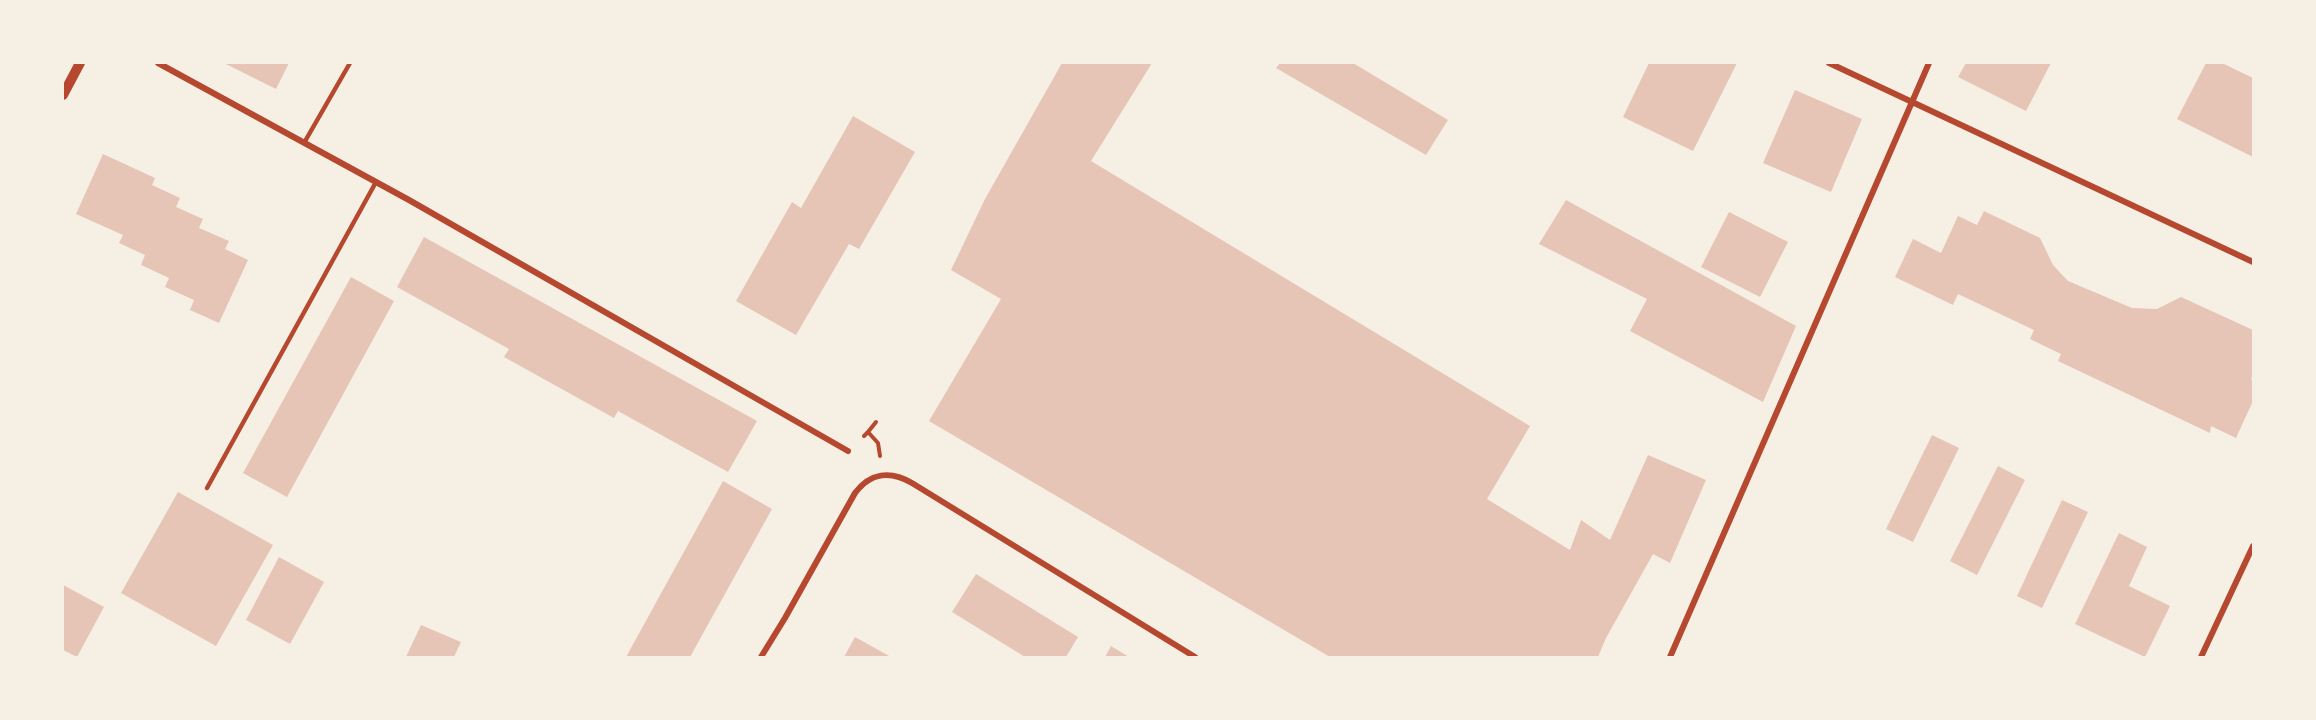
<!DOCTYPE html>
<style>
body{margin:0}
#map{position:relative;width:2316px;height:720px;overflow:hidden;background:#f6efe4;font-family:Mulish,sans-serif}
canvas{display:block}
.frame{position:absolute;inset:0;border:64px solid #f6efe4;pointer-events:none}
</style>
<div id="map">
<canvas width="2316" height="720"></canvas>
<div class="frame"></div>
</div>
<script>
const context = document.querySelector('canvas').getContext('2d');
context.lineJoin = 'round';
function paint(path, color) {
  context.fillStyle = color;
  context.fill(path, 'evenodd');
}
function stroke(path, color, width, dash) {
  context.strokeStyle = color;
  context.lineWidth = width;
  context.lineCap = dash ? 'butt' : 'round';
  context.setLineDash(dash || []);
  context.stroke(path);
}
paint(new Path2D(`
 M224 63H289L276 89Z
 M1062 63H1152L1091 161 1530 426 1487 499 1570 550 1581 520 1610 540 1648 455 1706 480 1670 563 1653 554 1606 638 1598 657H1330L929 421 1001 299 951 270 985 199Z
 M1280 63H1353L1448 120 1426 155 1276 68Z
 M1649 63H1737L1693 151 1623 117Z
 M1966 63H2051L2026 111 1958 77Z
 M2206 63H2222L2253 78V157L2177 119Z
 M1795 90 1862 119 1831 192 1763 163Z
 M853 116 915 152 859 249 849 244 796 335 736 301 792 202 801 208Z
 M103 154 155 178 152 185 180 198 176 207 203 219 199 228 229 241 225 249 248 260 219 323 190 310 194 300 165 287 169 278 141 265 145 255 119 243 123 235 76 214Z
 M1566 200 1796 326 1763 402 1630 331 1647 299 1539 244Z
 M1984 211 2040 238 2053 265 2068 281 2132 308 2157 309 2181 297 2253 330V374L2251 379 2253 381V401L2236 438 2211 426 2210 433 2058 361 2061 354 2030 339 2034 330 1958 294 1953 305 1895 277 1913 239 1941 253 1958 216 1977 225Z
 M1729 212 1788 242 1760 297 1701 267Z
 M424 237 757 421 728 472 618 411 614 418 504 357 509 349 397 287Z
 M351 277 394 301 287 497 243 473Z
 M1932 435 1959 448 1913 542 1886 529Z
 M1998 466 2025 480 1977 575 1950 561Z
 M723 481 772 509 690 657H626Z
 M178 492 273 545 216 646 121 593Z
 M2062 500 2088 512 2042 608 2017 596Z
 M2119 533 2147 547 2129 586 2170 606 2145 657 2075 624Z
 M279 557 324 582 290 644 246 620Z
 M976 574 1078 637 1066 657H1025L952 612Z
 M63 585 104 607 77 657 63 650Z
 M421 625 461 642 454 657H406Z
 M855 637 891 657H844Z
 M1111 646 1129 657H1105Z`), '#e6c5b7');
stroke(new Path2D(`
 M868 432 876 422
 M864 436 868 432 878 443 880 456`), '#b5482f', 4);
stroke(new Path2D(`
 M304 143 350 63
 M207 488 376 182`), '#b5482f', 4.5);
stroke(new Path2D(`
 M158 63 409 200 848 451
 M1829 63 2253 262
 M761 657 785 618 855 493C870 473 890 470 912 483L1195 657
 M1670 657 1929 63
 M2201 657 2253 546`), '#b5482f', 6);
stroke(new Path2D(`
 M63 95 80 63`), '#b5482f', 10);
</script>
